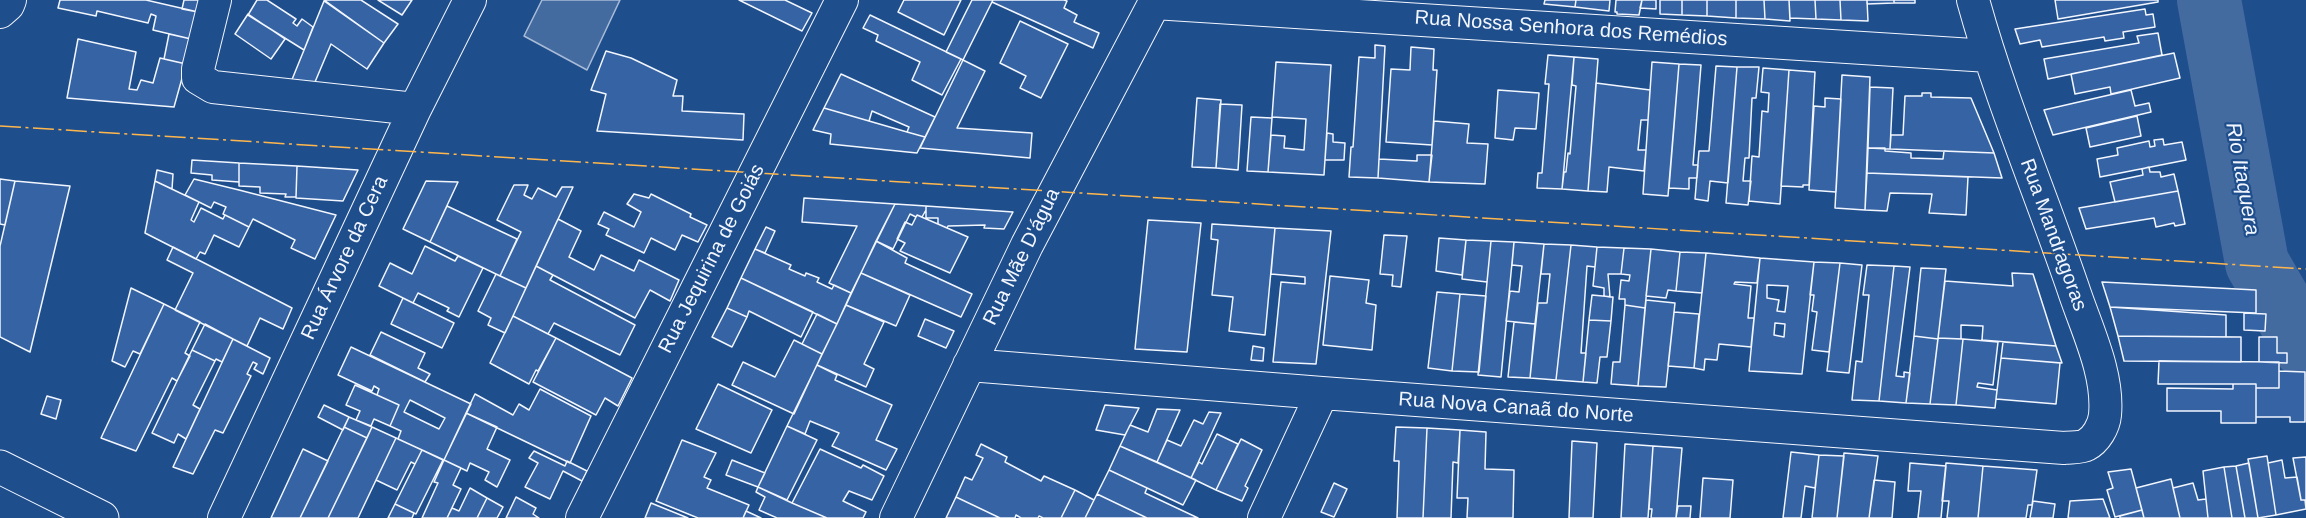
<!DOCTYPE html>
<meta charset="utf-8">
<style>
body{margin:0}
canvas{display:block;background:#1f4e8c}
</style>
<canvas width="2306" height="518"></canvas>
<script>
const context = document.querySelector('canvas').getContext('2d');
context.lineJoin = 'round';
function paint(path, color) {
  context.fillStyle = color;
  context.fill(path, 'evenodd');
}
function stroke(path, color, width, dash) {
  context.strokeStyle = color;
  context.lineWidth = width;
  context.lineCap = dash ? 'butt' : 'round';
  context.setLineDash(dash || []);
  context.stroke(path);
}
function label(font, color, halo, rows, align = 'center') {
  context.font = font + ' Helvetica,sans-serif';
  context.lineWidth = 4.5;
  context.setLineDash([]);
  context.textBaseline = 'middle';
  context.strokeStyle = halo;
  context.fillStyle = color;
  for (const [text, x, y, turn = 0] of rows) {
    context.save();
    context.translate(x, y);
    context.rotate((+turn || 0) * Math.PI / 180);
    context.textAlign = isNaN(turn) ? turn : align;
    if (halo) context.strokeText(text, 0, 0);
    context.fillText(text, 0, 0);
    context.restore();
  }
}
const water = new Path2D(`
 M542 0H620L587 70 524 36Z`);
paint(water, '#446ba0');
stroke(water, '#a8bbd7', 1.5);
stroke(new Path2D(`
 M2209 0 2257 263 2306 348`), '#446ba0', 64);
const building = new Path2D(`
 M60 0H146L198 12 191 39 153 30 156 16 151 14 148 23 97 11 96 16 58 8Z
 M184 0H201L198 12 182 9Z
 M257 0H267L296 19 293 23 297 26 302 19 313 27 304 50 248 15Z
 M324 0H361L398 24 384 43Z
 M378 0H412L402 15Z
 M739 0H785L812 13 802 31Z
 M904 0H961L944 35 898 12Z
 M972 0H993L963 60 946 52Z
 M993 0H1064L1067 1 1064 8 1077 15 1074 22 1099 33 1093 48 992 2Z
 M1545 0H1576L1575 7 1544 4Z
 M1576 0H1610L1609 11 1575 7Z
 M1616 0H1642L1639 15 1617 14V12H1615Z
 M1642 0H1656V9L1640 8Z
 M1660 0H1682V15L1660 14Z
 M1682 0H1707V16L1682 15Z
 M1707 0H1736V18L1707 16Z
 M1736 0H1764L1765 19 1736 18Z
 M1764 0H1789L1790 21 1765 19Z
 M1789 0H1815L1816 19 1790 18Z
 M1815 0H1840L1841 20 1816 19Z
 M1840 0H1867L1868 21 1841 20Z
 M1867 0H1894V3L1867 4Z
 M1894 0H1915V3H1894Z
 M2055 0H2158V2L2058 19Z
 M324 1 384 43 367 69 331 44 315 82H291Z
 M2145 9 2146 15 2153 14 2155 27 2123 32 2124 38 2105 41 2104 37 2042 47 2040 40 2020 44 2015 29Z
 M248 14 285 39 271 59 235 34Z
 M870 15 961 59 942 95 912 80 920 62 876 41 878 35 863 28Z
 M1020 21 1068 44 1041 98 1020 88 1026 76 1000 63Z
 M2158 33 2162 55 2048 79 2044 59 2139 43 2137 36Z
 M169 34 191 39 186 64 164 59Z
 M78 39 136 52 129 89 137 90 141 80 153 83 160 58 186 64 174 107 67 98Z
 M1375 45 1385 46 1378 178 1349 177 1351 147H1353L1359 57 1375 58Z
 M1411 47 1434 49 1433 70H1437L1432 145 1386 142 1391 69 1410 70Z
 M606 51 631 58 677 80 673 96H683L682 111 744 114 743 140 597 131 606 94 591 90Z
 M2174 53 2180 78 2111 94 2110 87 2075 94 2071 74Z
 M1548 55 1574 57 1562 189 1537 188 1538 173H1542L1549 84H1545Z
 M1574 57 1598 59 1588 191 1562 189 1564 172H1566L1568 153 1570 154 1576 86 1572 85Z
 M963 60 985 71 957 128 1032 133 1030 158 920 148Z
 M1276 62 1331 65 1324 175 1268 172 1271 135 1285 136 1284 148 1304 150 1306 119 1272 117Z
 M1652 62 1679 64 1668 196 1643 194Z
 M1679 64 1701 65 1693 165H1698L1697 178H1689V189L1669 188Z
 M1716 66 1737 67 1728 183 1710 181 1708 201 1695 199 1699 151H1709Z
 M1737 67H1759L1756 98H1752L1749 158H1745L1743 181H1751L1748 205 1726 203Z
 M1763 68 1789 70 1780 204 1749 201 1752 156 1759 157 1762 111 1768 112 1769 93 1761 92Z
 M1789 70 1815 72 1809 185H1803V187L1781 186Z
 M841 74 935 117 925 137 907 132 909 127 872 111 869 121 824 108Z
 M1842 75 1870 77 1865 210 1835 208Z
 M1596 83 1650 90 1648 120H1641L1638 150H1646L1644 171 1609 167 1607 192 1588 191Z
 M1870 87 1893 88 1890 149 1868 148Z
 M1498 90 1539 93 1536 129 1515 128 1513 140 1495 138Z
 M2131 90 2135 106 2149 103 2151 112 2053 135 2044 110Z
 M1922 93H1931V97L1971 98 1994 153 1890 149 1891 135H1903L1905 96H1922Z
 M1197 98 1221 100 1216 168 1192 167Z
 M1825 98 1841 99 1836 192 1809 190 1814 106 1825 107Z
 M1220 104 1242 105 1238 170 1216 168Z
 M824 108 907 132 925 137 917 153 830 144 831 134 813 130Z
 M2137 116 2141 136 2090 147 2086 128Z
 M1251 117 1272 118 1268 172 1247 171Z
 M1434 121 1469 124 1467 143 1488 144 1485 184 1429 182Z
 M1327 133 1333 134V142L1345 143 1344 160H1325Z
 M2163 139 2164 145 2182 142 2186 160 2100 177 2097 159 2118 155 2117 148 2149 141 2150 147 2155 146 2154 140Z
 M1868 148H1885V151L1911 153V158L1943 159 1944 151 1994 153 2002 178 1867 173Z
 M1417 155H1432L1429 182 1378 178 1379 159 1417 161Z
 M192 160 239 163V182L212 180V175L191 173Z
 M239 163 297 166 296 197H285L286 194 260 193V187L239 186Z
 M297 166 358 170 343 201 296 198Z
 M2149 167 2150 172H2160L2161 177 2174 174 2178 191 2115 202 2110 182 2143 175 2142 169Z
 M157 170 173 174 172 189 155 181Z
 M1867 173 1968 177 1966 215 1929 213 1932 194 1890 193 1887 211 1865 210Z
 M0 179 15 181 5 225 0 224Z
 M194 179 239 190 336 215 315 259 291 248 295 240 253 219 249 227 223 214 226 207 214 202 211 208 185 195Z
 M15 181 70 186 30 352 0 337V246Z
 M155 181 199 202 191 220 194 222 201 208 223 219 225 215 249 227 239 247 214 235 205 254 200 252 196 259 145 233Z
 M426 181 458 182 430 242 403 229Z
 M514 185H528L524 195 532 199 538 188 556 197 562 187H573L526 288 500 276 521 232 497 220Z
 M2178 191 2185 224 2175 226 2174 223 2156 227 2154 218 2086 229 2079 208Z
 M634 194 649 198 651 194 691 214 690 217 707 225 698 242 682 235 675 250 651 238 644 253 606 235 609 229 598 224 604 212 634 227 641 212 627 204Z
 M804 198 895 204 851 293 829 283 857 226 802 222Z
 M895 204 926 206V210L922 217 917 215 916 217 910 214 893 249 876 241Z
 M447 206 517 239 500 276 430 242Z
 M926 206 1013 212 1004 229 984 228 985 225 948 226 947 228 938 224V218H926Z
 M917 215 968 237 950 273 900 251 905 243 897 239 905 222 912 225Z
 M558 219 581 231 569 257 594 270 601 255 634 271 639 260 679 280 670 301 650 290 635 318 536 266Z
 M1148 220 1201 223 1187 352 1135 349Z
 M1212 224 1275 228 1265 335 1229 331 1233 297 1212 295 1218 240 1211 239Z
 M766 227 775 231 765 253 755 249Z
 M1275 228 1331 231 1316 364 1273 362 1281 282 1305 284V277L1271 274Z
 M1384 235 1407 236 1401 287 1392 286 1393 275 1380 274Z
 M1439 238 1466 240 1462 275 1436 271Z
 M1466 240 1491 241 1487 282 1462 279Z
 M876 241 907 258 905 263 972 294 961 317 861 273Z
 M1491 241 1514 242 1501 377 1478 375Z
 M1514 242 1544 244 1535 324 1506 321 1510 291 1519 292 1522 266 1512 265Z
 M1544 244 1571 245 1556 380 1530 378 1538 303H1547L1550 274H1541Z
 M1571 245 1597 247 1595 267 1587 266 1581 353H1586L1583 382 1556 380Z
 M425 246 455 261 458 256 483 268 459 317 447 311 449 308 418 293 413 303 379 286 390 263 412 274Z
 M173 247 292 308 283 329 260 318 247 346 175 310 193 273 167 260Z
 M1597 247 1624 248 1621 274H1608L1610 297 1604 296V288L1593 286Z
 M1624 248 1651 249 1645 308 1625 305V299H1619L1621 280 1629 281 1630 275 1621 274Z
 M755 249 791 265 789 269 805 276 806 273 819 278 817 282 832 289 834 285 851 293 837 324 741 278Z
 M1651 249 1680 252 1676 291 1668 290 1666 298 1646 296Z
 M1680 252 1706 253 1702 293 1676 291Z
 M1706 253 1760 258 1757 283 1735 282 1734 284 1751 286 1748 318H1754L1751 347 1719 344 1717 360 1705 359 1704 370 1694 368Z
 M1760 258 1814 262 1802 374 1749 371ZM1767 285 1788 286 1785 312 1777 311 1779 300 1767 298ZM1775 323 1785 324 1784 337 1774 335Z
 M1814 262 1840 263 1829 352 1812 350 1817 312 1812 311 1814 295H1810Z
 M1840 263 1862 265 1849 373 1827 371Z
 M1867 265 1894 266 1879 401 1852 400 1856 361 1862 362 1869 295H1863Z
 M536 266 553 275 550 280 635 325 620 355 554 323 548 334 513 316Z
 M1894 266 1910 267 1896 376 1904 377V372L1910 373 1906 403 1879 401Z
 M1921 268 1946 269 1938 339 1914 336Z
 M861 273 910 295 896 326 846 305Z
 M2012 273 2033 274 2056 346 1982 340 1983 326 1961 325V339L1938 338 1945 281 2013 286Z
 M496 274 526 288 505 333 488 325 491 318 478 311Z
 M1330 276 1369 280 1366 303 1376 305 1372 350 1323 345Z
 M741 278 813 312 801 337 749 311 747 317 727 308Z
 M2102 282 2256 290V313L2110 307Z
 M131 288 164 304 140 354 133 351 125 367 112 361Z
 M1437 292 1460 294 1452 371 1428 368Z
 M1460 294 1486 296 1479 372 1452 371Z
 M1592 295 1613 297 1611 321 1589 320Z
 M403 298 454 323 442 348 391 324Z
 M1646 300 1675 303 1666 387 1638 386Z
 M164 304 200 322 185 353 190 356 177 381 172 378 136 451 101 438Z
 M846 305 884 322 864 364 874 369 866 387 817 365Z
 M1625 305 1645 308 1638 386 1611 384 1613 362H1620Z
 M2110 307 2226 315V337L2118 336Z
 M727 308 747 317 732 347 712 337Z
 M1674 312 1699 314 1694 368 1668 366Z
 M2244 313 2266 314 2265 331 2244 330Z
 M817 314 837 324 822 354 802 344Z
 M513 316 556 338 538 371 536 370 529 384 490 363Z
 M925 319 954 331 946 348 918 336Z
 M1589 320 1611 321 1607 357H1600L1597 383 1583 382Z
 M1514 322 1535 324 1530 378 1508 377Z
 M205 324 233 339 222 362 216 359 215 361 192 350Z
 M381 332 425 353 418 368 430 374 425 382 370 355Z
 M1914 336 1938 339 1930 404 1906 403Z
 M2118 336 2241 337V362L2124 361Z
 M2259 337H2277V353H2287V363L2259 362Z
 M556 338 632 378 618 406 605 398 596 415 533 382Z
 M1938 338 1963 339 1956 405 1930 404Z
 M233 339 270 358 263 374 254 369 257 364 253 362 247 374 251 376 223 433 215 430 193 474 173 467Z
 M1963 339 1998 342 1993 385 1978 383 1977 387 1997 390 1995 408 1956 405Z
 M794 340 822 354 794 414 732 385 743 362 775 377Z
 M2003 342 2056 346 2062 363 2001 358Z
 M1253 346 1264 348 1263 361 1251 360Z
 M351 347 471 404 444 460 398 439 401 431 390 426 399 405 377 395 379 389 374 386 372 391 338 375ZM410 400 445 418 439 429 404 412Z
 M192 350 215 361 193 405 200 409 186 439 178 434 174 443 152 433Z
 M2001 358 2060 363 2056 404 1996 399Z
 M2159 361 2279 362V388H2256V384H2158Z
 M817 365 837 375 835 380 892 405 876 440 897 449 886 470 832 446 839 433 810 421 805 434 787 426Z
 M2279 371 2305 372V422H2290V417H2256V388H2279Z
 M718 384 772 410 751 453 696 429Z
 M2233 384H2256V423H2221V411H2167V388L2233 389Z
 M355 385 399 405 390 426 374 419 371 426 356 420 360 411 346 405Z
 M540 389 591 416 570 463 466 413 475 394 513 415 519 404 529 410Z
 M47 396 61 400 56 419 41 414Z
 M324 405 349 417 343 430 318 417Z
 M1105 405 1139 408 1125 435 1096 430Z
 M1157 409 1180 410 1157 462 1120 446 1130 425 1148 432Z
 M1209 412 1221 413 1191 478 1157 462 1167 440 1181 446 1194 420 1203 424Z
 M466 413 497 427 487 449 510 460 497 487 485 480 489 472 470 463 467 471 444 460Z
 M349 417 372 427 367 438 344 427Z
 M787 426 817 440 787 500 758 487Z
 M344 427 367 438 328 518H300Z
 M372 427 396 438 358 518H328Z
 M1396 427 1427 428 1423 518H1397L1399 461H1394Z
 M1427 428 1460 430 1458 463 1453 462 1451 518H1423Z
 M1460 430 1486 432 1485 469 1514 470 1513 518H1467L1468 498H1457Z
 M1217 434 1238 444 1216 490 1191 478 1199 462 1202 464Z
 M396 438 422 450 415 464 411 462 397 490 376 480Z
 M1241 439 1262 450 1245 486 1248 488 1242 501 1216 490Z
 M682 440 716 453 704 477 711 480 707 488 749 505 743 518H698L656 501Z
 M1572 441 1597 443 1593 518H1569Z
 M981 444 1007 457 1005 462 1041 481 1044 476 1075 490 1061 518H1043L1039 516 1038 518H1021L1016 515 1015 518H1000L956 497 965 477 972 480 983 458 976 455Z
 M1625 444 1653 446 1648 518H1621Z
 M1120 446 1196 480 1183 505 1109 470Z
 M1653 446 1682 448 1676 518H1651L1652 509H1649Z
 M303 449 328 461 300 518H271Z
 M820 449 861 468 863 465 884 476 872 500 849 491 843 501 866 512 863 518H827L792 503Z
 M422 450 443 460 416 514 395 504Z
 M534 451 565 466 567 461 587 471 582 481 563 471 550 499 525 487 538 463 529 458Z
 M1791 452 1819 455 1815 488 1805 486 1801 518H1783Z
 M1844 453 1878 456 1869 518H1837Z
 M1819 455 1844 456 1837 518H1812Z
 M2267 456 2276 515 2258 518 2248 459Z
 M2306 457V508L2305 500H2301L2293 458Z
 M444 460 461 468 453 485 461 489 447 518H422L438 483 434 482Z
 M732 460 765 473 758 487 726 475Z
 M2282 460 2285 478 2297 477 2301 500H2305L2306 509 2276 515 2268 463Z
 M1910 463 1946 466 1941 518H1918L1921 491H1908Z
 M1946 463 1983 466 1978 518H1947L1949 501H1942Z
 M2249 463 2258 518H2245L2236 466Z
 M1983 466 2037 470 2032 505H2028L2026 518H1978Z
 M2236 466 2245 518H2232L2224 467Z
 M2224 467 2232 518H2208L2203 471Z
 M2131 469 2142 510 2115 517 2107 490 2113 488 2108 472Z
 M1109 470 1147 488 1145 493 1198 518H1147L1097 494Z
 M1703 478 1733 480 1730 518H1700Z
 M2171 479 2180 518H2144L2136 488Z
 M1874 480 1895 482 1892 518H1869Z
 M1334 483 1347 489 1334 517 1321 512Z
 M2193 483 2198 500 2206 499 2208 518H2180L2173 488Z
 M758 487 792 503 827 518H777L759 510 765 497 756 492Z
 M470 488 487 498 477 518H447L452 508 459 511Z
 M1075 490 1094 500 1085 518H1061Z
 M1097 494 1147 518H1085Z
 M516 497 536 508 533 514 539 518H506Z
 M956 497 1000 518H946Z
 M487 498 503 507 497 518H477Z
 M2103 499 2110 518H2068L2070 501Z
 M2033 501 2055 504 2053 518H2030Z
 M651 503 688 518H645Z
 M395 504 414 513 412 518H388Z
 M1678 506H1691L1690 518H1676Z
 M2142 510 2144 518H2120V516Z
 M746 511 761 518H743Z`);
paint(building, '#3563a3');
stroke(building, '#f2f6ff', 1.5);
const minor = new Path2D(`
 M215 0 198 69V78L213 87 415 109
 M1154 3 1989 56
 M0 12 8 5 10 0
 M969 365 1322 393 2064 448C2070 447 2081 448 2086 445 2096 440 2104 426 2105 415 2109 373 2086 328 2073 288 2040 192 2000 98 1973 0
 M224 518 415 109 470 0
 M582 518 842 0
 M896 518 1027 245 1156 0
 M1264 518 1322 393`);
const secondary = new Path2D(`
 M0 467 102 518`);
stroke(minor, '#f2f6ff', 34);
stroke(secondary, '#f2f6ff', 35);
stroke(minor, '#1f4e8c', 32);
stroke(secondary, '#1f4e8c', 33);
stroke(new Path2D(`
 M0 126 2306 269`), '#ffb74d', 1.5, [21, 4.5, 3, 4.5]);
label('20px', '#f2f6ff', '#1f4e8c', [
 ["Rua Nossa Senhora dos Remédios",1571,29,4],
 ["Rua Mandragoras",2053,235,70],
 ["Rua Mãe D'água",1022,257,-64],
 ["Rua Árvore da Cera",345,258,-65],
 ["Rua Jequirina de Goiás",712,259,-63],
 ["Rua Nova Canaã do Norte",1516,408,4]
]);
label('italic 21px', '#f2f6ff', '#1f4e8c', [
 ["Rio Itaquera",2242,179,80]
]);
</script>
